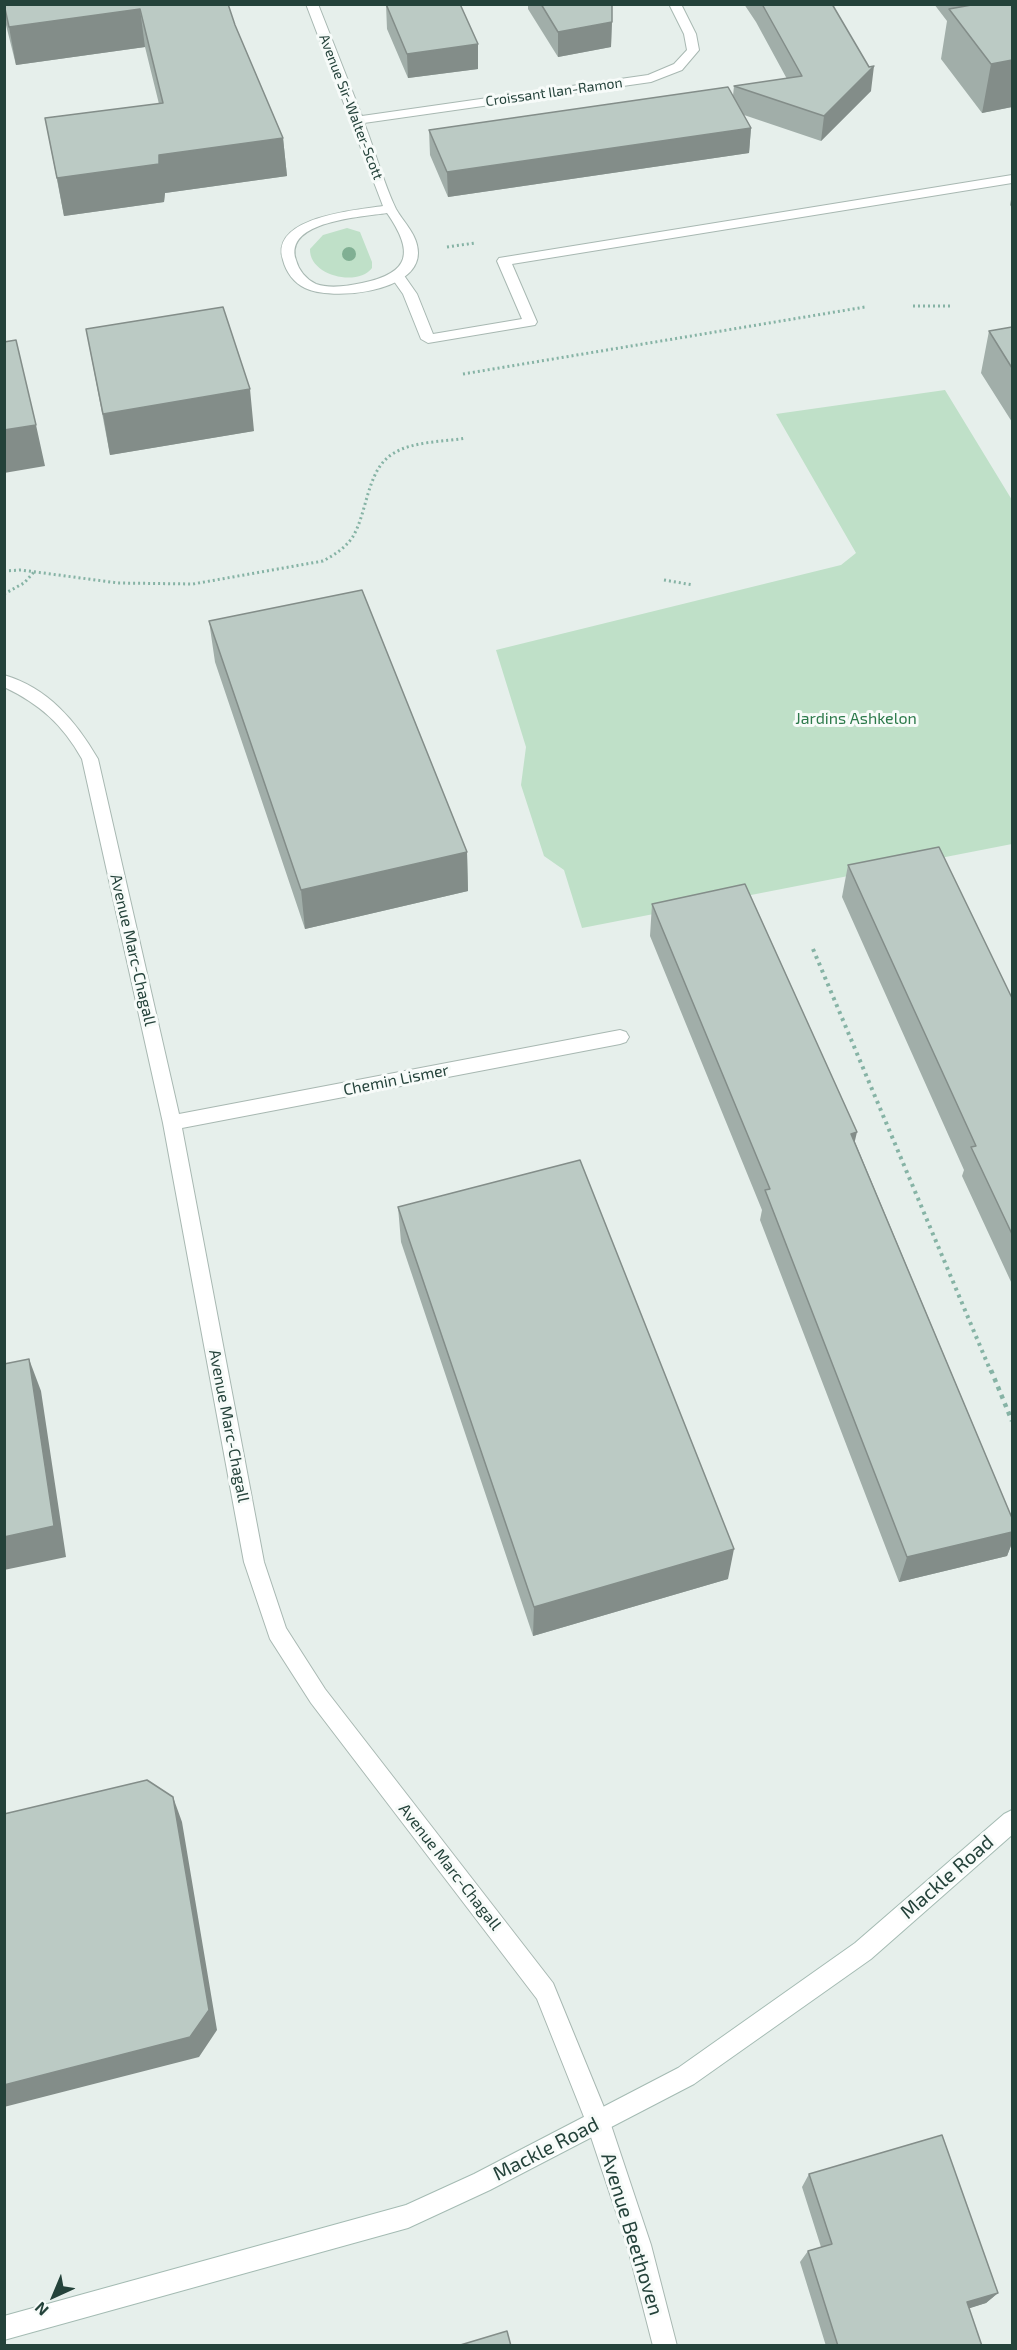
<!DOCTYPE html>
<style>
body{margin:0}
#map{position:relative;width:1017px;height:2350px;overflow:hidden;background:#e6efeb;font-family:"Exo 2",sans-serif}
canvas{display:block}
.frame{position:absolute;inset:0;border:6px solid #24423a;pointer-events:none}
.north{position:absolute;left:24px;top:2266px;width:60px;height:60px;-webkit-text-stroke:4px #f7fbf9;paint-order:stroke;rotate:224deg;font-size:16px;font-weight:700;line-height:24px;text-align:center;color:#24423a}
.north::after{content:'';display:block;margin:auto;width:21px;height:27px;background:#24423a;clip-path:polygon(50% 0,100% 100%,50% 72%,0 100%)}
</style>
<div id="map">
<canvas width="1017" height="2350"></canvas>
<div class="frame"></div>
<div class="north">N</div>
</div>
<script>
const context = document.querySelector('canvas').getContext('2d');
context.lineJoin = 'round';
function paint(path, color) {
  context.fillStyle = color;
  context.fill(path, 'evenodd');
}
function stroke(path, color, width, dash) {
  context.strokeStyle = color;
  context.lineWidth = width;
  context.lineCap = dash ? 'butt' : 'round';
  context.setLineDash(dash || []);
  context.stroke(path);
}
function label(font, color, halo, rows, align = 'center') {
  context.font = font + ' "Exo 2",sans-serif';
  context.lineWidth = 6;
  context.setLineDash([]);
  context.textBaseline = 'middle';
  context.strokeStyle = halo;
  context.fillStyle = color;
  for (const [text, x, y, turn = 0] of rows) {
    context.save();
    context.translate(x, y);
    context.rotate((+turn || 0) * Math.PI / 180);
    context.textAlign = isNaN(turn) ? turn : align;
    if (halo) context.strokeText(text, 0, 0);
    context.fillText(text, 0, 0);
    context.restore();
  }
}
paint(new Path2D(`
 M347 228 360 232 372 262V268C358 287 309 276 310 249L323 235Z
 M945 390 1012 500V844L582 928 564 870 544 856 521 785 526 747 496 650 841 565 856 553 776 414Z`), '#bfe0c8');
const lane = new Path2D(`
 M1012 175V183L512 264 537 322 535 325 428 343 421 339 403 294 391 277 393 274H403L417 294 433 334 522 319 497 261 499 258Z`);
const street = new Path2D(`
 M306 4H318L362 116 648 75 674 64 687 50 684 34 669 4H681L696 34 699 50 682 70 651 82 364 123C375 150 383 182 396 209 404 223 418 235 418 253 418 293 331 301 305 288 294 283 286 272 283 260 269 217 356 210 383 206ZM387 213C414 252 411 273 362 283 348 286 330 289 316 284 306 279 299 271 296 260 283 221 362 217 387 213Z
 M4 675C48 688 76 721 98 759L179 1114 620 1030 626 1032 629 1037 626 1042 620 1044 182 1128 264 1562 286 1628 325 1689 553 1983 610 2122 651 2245 677 2346H653L627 2245 586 2122 537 1999 311 1703 270 1639 244 1562 163 1123 82 759C63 725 40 704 4 687Z`);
const secondary = new Path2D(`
 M1012 1810V1835L871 1959 694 2084 490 2190 408 2228 4 2340V2316L406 2205 474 2174 678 2068 855 1943 1004 1814Z`);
stroke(lane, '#a8b8b2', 2);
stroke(street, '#a8b8b2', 2);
stroke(secondary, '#a4bbb3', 2);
stroke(new Path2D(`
 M447 247 475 243
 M913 306H950
 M463 374 865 307
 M4 571 21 570 118 583 193 584 323 561C334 555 344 549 352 538 368 513 366 469 394 453 414 441 443 442 466 438
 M664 580 693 585
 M4 594 24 583 34 572`), '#86b3a5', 3, [2, 3]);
stroke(new Path2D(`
 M813 949 991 1372`), '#86b3a5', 4, [3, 4.5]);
stroke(new Path2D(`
 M991 1370 1012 1421`), '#86b3a5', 4.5, [4, 5]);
paint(lane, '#fff');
paint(street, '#fff');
paint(secondary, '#fff');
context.fillStyle = '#80af93';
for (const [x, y] of [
 [349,254]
]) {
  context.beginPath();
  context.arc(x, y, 7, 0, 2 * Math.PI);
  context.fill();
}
paint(new Path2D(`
 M4 4H228L235 25 283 138 287 176 165 193 164 202 64 216 45 118 159 104 145 47 16 65 4 17Z
 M386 4 478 44V69L408 78 387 29Z
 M528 4H612L611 47 558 57 528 9Z
 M744 4H832L871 91 821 141 744 115 751 128 749 153 448 197 430 155 429 130 733 96 734 86 787 79 756 22Z
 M934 4H1012V107L982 113 941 59 947 21Z
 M1012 194V208L1010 205Z
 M1012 327V422L981 373 989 331Z
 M86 329 254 431 110 455Z
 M209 621 467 852 468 891 305 929 215 662Z
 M848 865 1012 998V1284L962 1176 964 1170 842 897Z
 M652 904 855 1142 1012 1518V1543L1007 1556 899 1582 760 1220 762 1210 650 936Z
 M398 1207 728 1579 533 1636 401 1242Z
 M809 2174 998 2293 986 2303 969 2308 982 2346H826L800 2262 808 2251 821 2247 802 2187Z`), '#a1aea9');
paint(new Path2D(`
 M140 9 145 47 16 65 9 27Z
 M612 22 611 47 558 57V32Z
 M478 44V69L408 78 407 54Z
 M1012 60V107L982 113 991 64Z
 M874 66 871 91 821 141 824 116Z
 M751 128 749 153 448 197 447 172Z
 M283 138 287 176 165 193 164 202 64 216 57 178 159 155Z
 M250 389 254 431 110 455 103 414Z
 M36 425 45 466 4 473V430Z
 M467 852 468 891 305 929 301 890Z
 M857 1132 850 1162 851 1134Z
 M29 1359 41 1391 66 1557 4 1570V1537Z
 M1012 1532V1543L1007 1556 899 1582 907 1557Z
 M734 1549 728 1579 533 1636 534 1607Z
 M173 1797 182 1822 217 2030 199 2057 4 2107V2085Z
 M998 2293 986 2303 955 2313 967 2302Z`), '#838d89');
const building = new Path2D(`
 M4 4H228L235 25 283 138 159 155V164L57 178 45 118 163 103 140 9 9 27Z
 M386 4H460L478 44 407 54Z
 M541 4H612V22L558 32Z
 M762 4H832L869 67 874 66 824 116 734 86 802 76Z
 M977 4H1012V60L991 64 949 9Z
 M728 87 751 128 447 172 429 130Z
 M223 307 250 389 103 414 86 329Z
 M1012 327V368L989 331Z
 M16 340 36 425 4 430V342Z
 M362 590 467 852 301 890 209 621Z
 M939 847 1012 998V1234L971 1147 976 1146 848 865Z
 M745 884 857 1132 851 1134 1012 1518V1532L907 1557 765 1190 770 1189 652 904Z
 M580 1160 734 1549 534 1607 398 1207Z
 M29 1359 54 1526 4 1537V1364Z
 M147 1780 173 1797 209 2010 190 2037 4 2085V1814Z
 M942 2135 998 2293 967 2302 982 2346H838L808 2251 832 2244 809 2174Z
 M507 2331 511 2346H457Z`);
paint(building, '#bbcac4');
stroke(building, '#838d89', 1.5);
label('14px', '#24423a', '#f7fbf9', [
 ["Croissant Ilan-Ramon",554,92,-8],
 ["Avenue Sir-Walter-Scott",351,107,69]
]);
label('16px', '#2d7a4b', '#f7fbf9', [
 ["Jardins Ashkelon",856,719]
]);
label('16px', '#24423a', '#f7fbf9', [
 ["Avenue Marc-Chagall",133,950,77],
 ["Chemin Lismer",396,1080,-11],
 ["Avenue Marc-Chagall",229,1426,79],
 ["Avenue Marc-Chagall",450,1867,52]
]);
label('20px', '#24423a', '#f7fbf9', [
 ["Mackle Road",947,1877,-41],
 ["Mackle Road",546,2149,-27],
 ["Avenue Beethoven",632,2234,73]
]);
</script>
